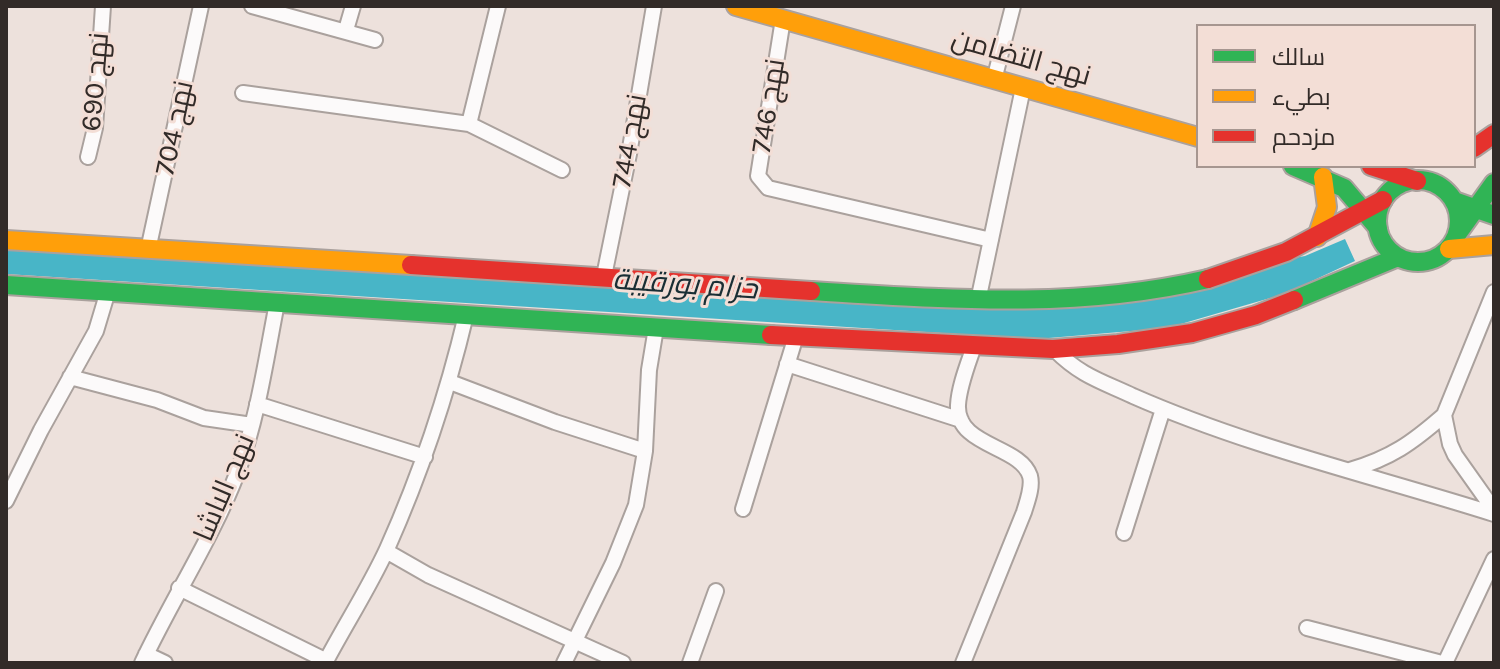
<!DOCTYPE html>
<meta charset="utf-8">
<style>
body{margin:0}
#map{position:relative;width:1500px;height:669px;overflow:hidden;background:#ede1dc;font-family:Karla,Cairo,sans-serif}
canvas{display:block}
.frame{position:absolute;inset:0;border:8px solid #322b28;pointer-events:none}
.legend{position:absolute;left:1196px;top:24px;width:280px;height:144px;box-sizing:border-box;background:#f3ded6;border:2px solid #a69690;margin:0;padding:10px 14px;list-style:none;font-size:24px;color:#322b28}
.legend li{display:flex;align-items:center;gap:16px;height:40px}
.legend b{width:40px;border:2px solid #a69690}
</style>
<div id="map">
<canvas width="1500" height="669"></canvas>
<div class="frame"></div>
<ul class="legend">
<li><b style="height:10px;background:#30b455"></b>سالك</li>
<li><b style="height:10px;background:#ff9f0a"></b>بطيء</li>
<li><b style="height:10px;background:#e5322d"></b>مزدحم</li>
</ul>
</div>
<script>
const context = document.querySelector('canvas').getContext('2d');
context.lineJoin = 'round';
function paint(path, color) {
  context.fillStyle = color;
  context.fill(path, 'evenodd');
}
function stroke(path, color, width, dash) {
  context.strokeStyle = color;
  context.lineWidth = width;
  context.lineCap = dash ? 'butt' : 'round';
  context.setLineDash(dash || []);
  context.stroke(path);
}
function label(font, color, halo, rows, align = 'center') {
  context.font = font + ' Karla,Cairo,sans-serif';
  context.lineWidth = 6;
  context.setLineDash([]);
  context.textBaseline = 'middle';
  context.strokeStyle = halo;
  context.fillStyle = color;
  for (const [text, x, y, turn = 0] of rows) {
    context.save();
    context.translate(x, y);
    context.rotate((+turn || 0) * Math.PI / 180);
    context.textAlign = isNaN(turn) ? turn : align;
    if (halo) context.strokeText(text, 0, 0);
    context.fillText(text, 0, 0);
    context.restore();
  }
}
paint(new Path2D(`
 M1345 239 1355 261 1284 294 1167 328 1037 339 6 274V248L1012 310 1305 256Z`), '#48b5c7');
const street = new Path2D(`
 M252 6 375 40
 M783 19 758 176 768 188 991 240
 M346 30 353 6
 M994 80 1013 6
 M243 93 469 124 562 170
 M469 124 498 6
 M88 157 95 128 103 6
 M148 250 201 6
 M604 276 629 154 654 6
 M1494 292 1444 415 1450 444 1455 455 1494 510
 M978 301 1023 88
 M1055 350C1081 376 1101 381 1133 396 1249 447 1374 476 1494 514
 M787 364 961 420
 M70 377 157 400 204 418 252 425
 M450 382 555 422 645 451
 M257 404 425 457
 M1350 470C1391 458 1412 443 1444 415
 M6 501 41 430 96 331 108 291
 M743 509 796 336
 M1124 533 1163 409
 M386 551 428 575 623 663
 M179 588 327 661
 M1307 628 1442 663
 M146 654 165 663
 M142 663C172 599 213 537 238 471 258 417 266 359 277 303
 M325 663C345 625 369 588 387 549 421 473 447 395 466 315
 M564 663 613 563 636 505 645 451 649 370 656 328
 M690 663 716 591
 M963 663 1024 512C1027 502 1033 487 1030 476 1020 445 956 447 958 405 959 386 968 364 974 346
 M1445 663 1494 559`);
const fast = new Path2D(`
 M1293 166 1344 188 1378 228
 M1377 221a41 41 0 1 1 82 0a41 41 0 1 1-82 0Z
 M1454 201 1494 215
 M1458 233 1494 183
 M6 285 771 335
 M811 291C945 299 1076 310 1208 279
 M1294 300 1398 257`);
const slow = new Path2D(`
 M736 6 1198 137
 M1317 237 1327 207 1323 177
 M6 240 411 265
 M1449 249 1494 245`);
const jam = new Path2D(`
 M1474 148 1494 134
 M1371 166 1417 181
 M411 265 811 291
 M1208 279 1286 252 1383 200
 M771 335 1053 349 1118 344 1192 333 1256 315 1294 300`);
stroke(street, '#aaa19d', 18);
stroke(fast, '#aaa19d', 22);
stroke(slow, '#aaa19d', 22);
stroke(jam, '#aaa19d', 22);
stroke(street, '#fcfafa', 14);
stroke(fast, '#30b455', 18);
stroke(slow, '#ff9f0a', 18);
stroke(jam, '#e5322d', 18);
label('28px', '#322b28', '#f3ded6', [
 ["نهج التضامن",1021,58,16],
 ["نهج 690",96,82,-85],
 ["نهج 746",769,106,-81],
 ["نهج 704",175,128,-78],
 ["نهج 744",630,141,-80],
 ["نهج الباشا",225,488,-67]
]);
label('italic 30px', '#192e34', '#f3ded6', [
 ["حزام بورقيبة",685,285,4]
]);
</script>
